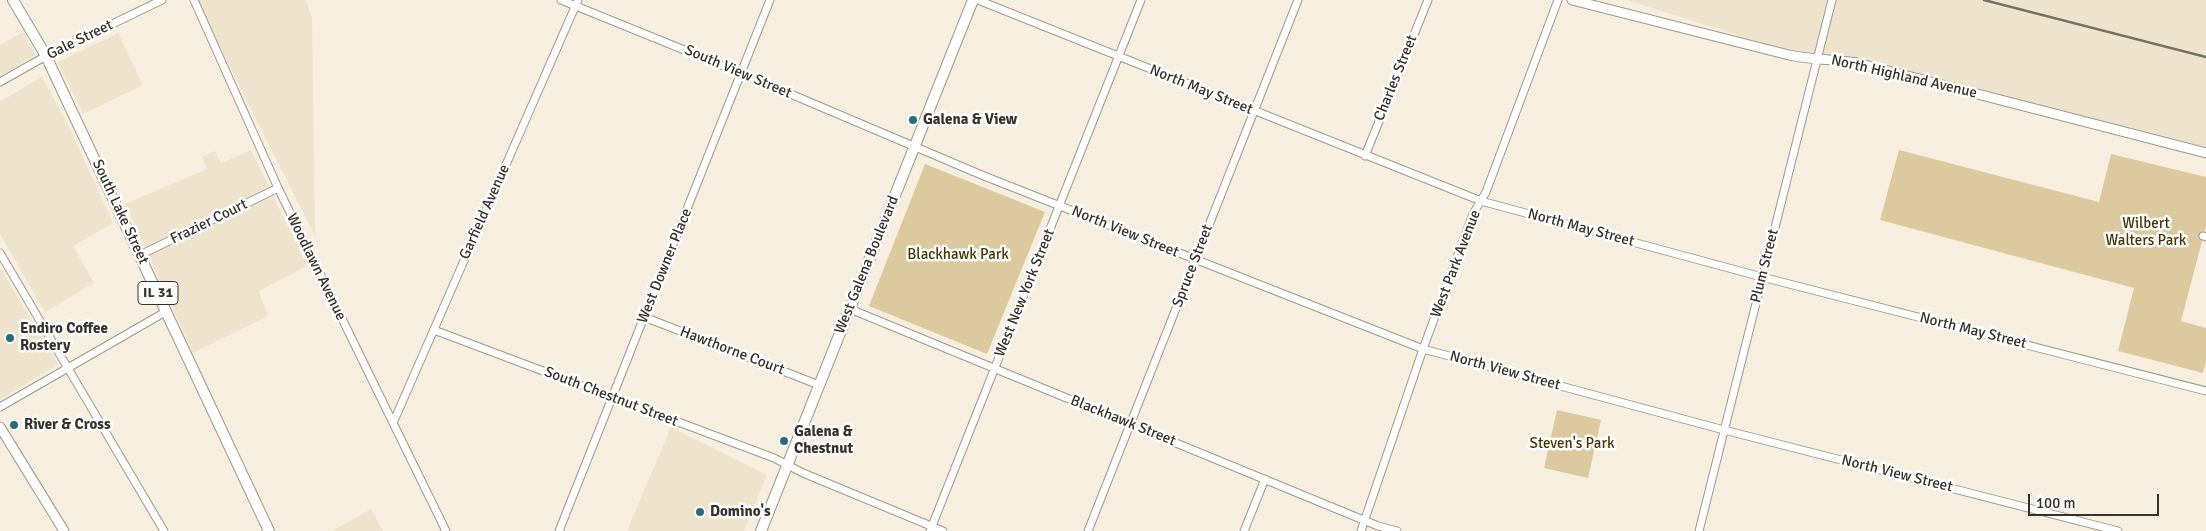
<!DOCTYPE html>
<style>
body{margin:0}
#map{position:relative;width:2206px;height:531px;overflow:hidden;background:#f6efdf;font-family:Signika,sans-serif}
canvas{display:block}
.scale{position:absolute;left:2028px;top:494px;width:131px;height:22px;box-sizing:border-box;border:2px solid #35322c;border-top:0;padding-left:6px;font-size:15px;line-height:18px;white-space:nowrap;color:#35322c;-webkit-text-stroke:4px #fff;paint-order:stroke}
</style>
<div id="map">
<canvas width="2206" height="531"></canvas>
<div class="scale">100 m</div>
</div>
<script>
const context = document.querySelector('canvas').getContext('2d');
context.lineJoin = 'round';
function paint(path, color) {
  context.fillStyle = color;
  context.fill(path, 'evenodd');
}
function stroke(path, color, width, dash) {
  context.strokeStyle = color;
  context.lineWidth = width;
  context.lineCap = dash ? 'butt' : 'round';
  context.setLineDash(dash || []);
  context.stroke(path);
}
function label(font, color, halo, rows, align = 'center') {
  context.font = font + ' Signika,sans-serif';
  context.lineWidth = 5;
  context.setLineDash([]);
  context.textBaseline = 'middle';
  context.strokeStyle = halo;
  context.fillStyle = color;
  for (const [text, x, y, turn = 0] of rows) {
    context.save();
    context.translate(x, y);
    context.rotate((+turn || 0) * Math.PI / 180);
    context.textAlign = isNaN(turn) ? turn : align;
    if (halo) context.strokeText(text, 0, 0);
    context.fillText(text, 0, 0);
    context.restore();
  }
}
paint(new Path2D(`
 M196 0H306L312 17 315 236Z
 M1626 0H2206V150L1795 53Z
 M23 32 36 55 0 76V45Z
 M118 33 143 85 83 114 58 62Z
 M42 76 71 131 113 223 73 246 94 283 45 312 0 234V102Z
 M251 150 307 266 259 291 268 316 193 353 125 204 207 169 202 157 215 151 221 163Z
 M0 268 58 364 0 400Z
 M671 427 767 475 744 531H627Z
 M371 509 383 531H332Z`), '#eee4ce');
paint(new Path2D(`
 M1899 150 2099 202 2111 154 2206 177V226L2181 321 2206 328V361L2203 373 2118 351 2134 288 1880 220Z
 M925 164 1045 212 987 354 869 306Z
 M1557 410 1601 420 1588 478 1544 468Z`), '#dcc99d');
const minor = new Path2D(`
 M194 0 278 188 446 531
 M561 0 741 73 984 176 1423 349 1724 430 2118 531
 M978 0 1481 201 1762 277 2206 391
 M0 82 46 56 162 0
 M1365 156 1428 0
 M2203 236 2206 237
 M0 253 164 531
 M140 255 278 188
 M850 309 1378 526 1397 531
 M644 317 819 385
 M434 330 774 458 803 473 943 531
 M0 407 167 311
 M393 423 578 0
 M559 531 770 0
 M930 531 1141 0
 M1088 531 1298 0
 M1244 531 1265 479
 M1361 531 1423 349 1473 214 1486 192 1558 0
 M1699 531 1832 0`);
const tertiary = new Path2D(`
 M1572 0 1789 55C1811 60 1834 59 1857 63L2206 153
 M0 427 64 531`);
const primary = new Path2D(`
 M13 0 46 56 269 531
 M761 531 973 0`);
stroke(minor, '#9f998a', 9);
stroke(tertiary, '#9f998a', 11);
stroke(primary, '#9f998a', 12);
stroke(minor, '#fff', 7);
stroke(tertiary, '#fff', 9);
stroke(primary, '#fff', 10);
stroke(new Path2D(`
 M1984 0 2206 57`), '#747066', 2.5);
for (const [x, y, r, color] of [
 [913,120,5,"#276d7b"],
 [10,338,5,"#276d7b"],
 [14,425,5,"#276d7b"],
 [784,441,5,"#276d7b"],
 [700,512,5,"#276d7b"]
]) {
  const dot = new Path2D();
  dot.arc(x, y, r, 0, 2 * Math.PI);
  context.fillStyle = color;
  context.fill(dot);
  stroke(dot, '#fff', 2);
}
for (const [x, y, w] of [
 [158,293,40]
]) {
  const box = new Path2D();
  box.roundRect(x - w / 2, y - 11.5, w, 23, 4);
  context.fillStyle = '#fff';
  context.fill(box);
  stroke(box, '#35322c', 1);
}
label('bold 14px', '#35322c', null, [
 ["IL 31",158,293]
]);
label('15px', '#35322c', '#fff', [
 ["Gale Street",80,40,-26],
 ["South View Street",738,72,23],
 ["North Highland Avenue",1904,77,13],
 ["Charles Street",1396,78,-68],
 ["North May Street",1201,90,22],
 ["South Lake Street",120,212,65],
 ["Garfield Avenue",485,212,-66],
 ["Frazier Court",209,222,-26],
 ["North May Street",1581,228,15],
 ["North View Street",1125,232,22],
 ["West Park Avenue",1456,264,-69],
 ["West Galena Boulevard",867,265,-68],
 ["West Downer Place",665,266,-68],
 ["Spruce Street",1193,266,-69],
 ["Plum Street",1765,266,-76],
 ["Woodlawn Avenue",316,267,64],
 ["West New York Street",1025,293,-68],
 ["North May Street",1973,331,14],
 ["Hawthorne Court",732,351,21],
 ["North View Street",1505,371,15],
 ["South Chestnut Street",611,397,21],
 ["Blackhawk Street",1123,421,22],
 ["North View Street",1897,474,14]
]);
label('bold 15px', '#35322c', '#fff', [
 ["Galena & View",923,120],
 ["Endiro Coffee",20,329],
 ["Rostery",20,346],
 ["River & Cross",24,425],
 ["Galena &",794,432],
 ["Chestnut",794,449],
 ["Domino's",710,512]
], 'left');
label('15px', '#463400', '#fff', [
 ["Wilbert",2146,224],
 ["Walters Park",2146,241],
 ["Blackhawk Park",958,255],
 ["Steven's Park",1572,444]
]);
</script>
